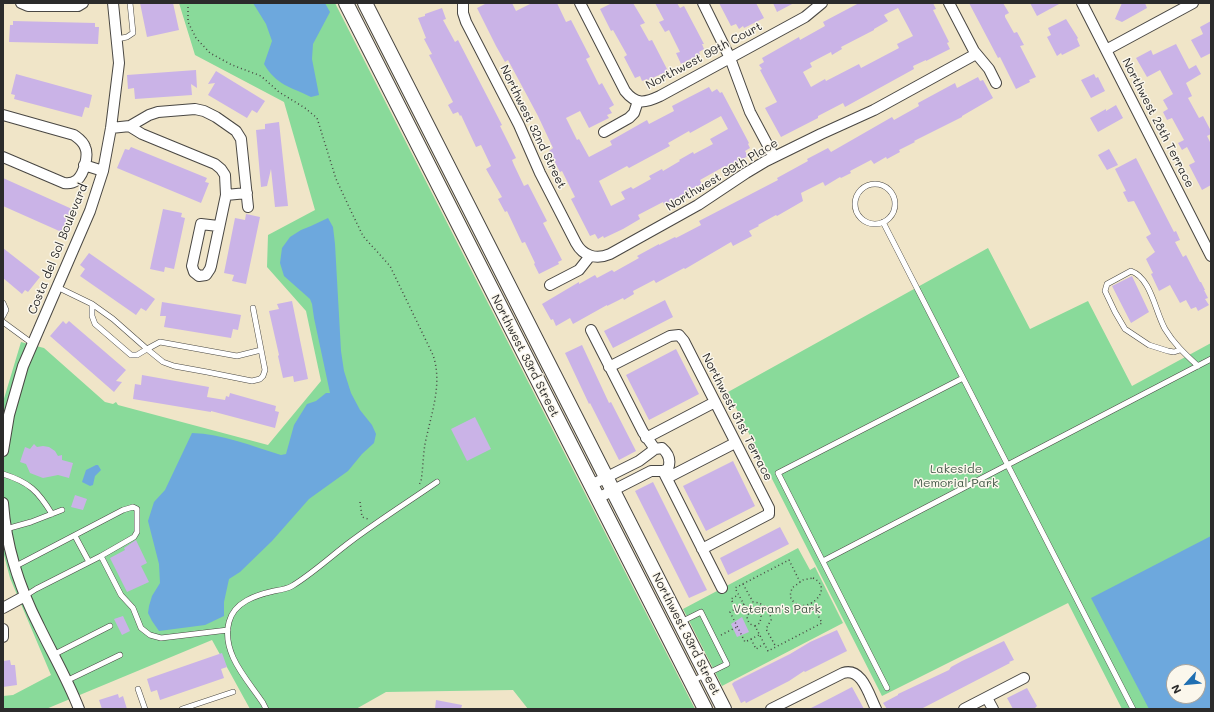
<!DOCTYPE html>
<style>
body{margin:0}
#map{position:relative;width:1214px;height:712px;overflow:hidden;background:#f0e5c8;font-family:Mali,sans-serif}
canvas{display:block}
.frame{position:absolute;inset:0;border:4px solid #2b2b2b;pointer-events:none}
.north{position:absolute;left:1166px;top:664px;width:40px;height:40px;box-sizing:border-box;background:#fbf7ec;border:1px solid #a8a59f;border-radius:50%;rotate:243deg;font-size:11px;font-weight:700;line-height:16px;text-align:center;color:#2b2b2b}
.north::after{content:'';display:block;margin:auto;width:14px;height:18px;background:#1f6fb2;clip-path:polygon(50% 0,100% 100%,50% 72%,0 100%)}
</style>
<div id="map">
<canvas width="1214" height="712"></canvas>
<div class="frame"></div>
<div class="north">N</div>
</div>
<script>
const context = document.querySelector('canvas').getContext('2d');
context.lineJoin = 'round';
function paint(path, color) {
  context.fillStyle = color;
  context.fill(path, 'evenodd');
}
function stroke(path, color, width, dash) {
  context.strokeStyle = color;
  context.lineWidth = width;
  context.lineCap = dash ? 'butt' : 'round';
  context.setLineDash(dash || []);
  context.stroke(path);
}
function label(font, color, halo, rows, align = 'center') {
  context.font = font + ' Mali,sans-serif';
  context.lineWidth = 3;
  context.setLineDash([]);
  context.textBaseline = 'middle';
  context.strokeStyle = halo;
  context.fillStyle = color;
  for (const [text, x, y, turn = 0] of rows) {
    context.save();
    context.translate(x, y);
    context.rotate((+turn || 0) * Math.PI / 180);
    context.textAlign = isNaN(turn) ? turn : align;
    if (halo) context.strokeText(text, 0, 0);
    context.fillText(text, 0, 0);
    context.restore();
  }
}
paint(new Path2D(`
 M179 3H335L695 709H528L513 690 386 692 356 709H250L212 640 46 709H3V696L13 695 51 675 10 578 3 551V402L21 342 44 348 105 402 113 404 116 402 118 405 268 445 321 381 306 311 267 267 268 235 315 210 284 102 195 55Z
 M988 248 1030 329 1088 301 1132 386 1211 343V709H1122L1068 603 882 696 728 392ZM1174 672H1198V696H1174Z
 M798 548 810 570 815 567 843 623 722 686 683 609Z`), '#89da9a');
paint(new Path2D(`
 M253 3H325L330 12 313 44 312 59 319 95 311 97C291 87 276 85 264 64L272 41 266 24Z
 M328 218 333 227 335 244 341 351 344 371 351 393 360 410 372 425 376 434 374 443 362 454 348 471 309 499 272 541 240 572 229 579 224 602V616L205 625 159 631 152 621 148 613 149 606 152 596 160 583 159 564 148 521 154 502 165 490 192 433C222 434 252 446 281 455L286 454 294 425 307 404 316 401 326 393H330L314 318 312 304 310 299 284 276 280 263 282 248 290 237 301 230 311 226Z
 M96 465H98L101 470 95 476 93 485 90 486 82 482 86 470Z
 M1211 536V709H1149L1091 598ZM1174 672H1198V696H1174Z`), '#6da8dd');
paint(new Path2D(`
 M140 3H173L179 30 147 37Z
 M487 3H512L516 11 532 3H557L566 22 571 20 590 57 586 59 599 85 602 83 614 105 609 108 612 113 607 115 609 118 589 128 580 111 566 118 577 140 579 139 589 157 612 145 610 141 647 120 649 124 674 111 672 106 709 87 712 92 717 89 720 93 722 92 749 143 748 144 750 148 745 151 748 156 726 168 725 166 700 180 702 184 686 193 687 194 665 206 663 202 638 215 640 219 623 229 604 238 603 236 598 239 595 234 590 236 571 199 575 197 562 171 560 172 549 151 553 148 538 116 508 60 505 62 496 46 477 8ZM721 116 728 129 710 139 713 144 694 154 693 152 679 160 680 161 663 171 662 169 649 176 651 179 633 189 631 187 621 192 625 199 611 206 599 181 627 166 629 168 670 146 668 143 689 131 690 133Z
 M612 3H633L645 23 640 25 649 41 652 40 668 71 648 80 647 79 642 81 640 76 635 78 624 57 627 55 613 30 611 31 600 9Z
 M655 3H677L680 8 684 6 704 44H702L704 49 699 52 700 54 681 64 676 53 680 52 669 30 665 32 659 22 664 20Z
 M719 3H756L764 18 744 28 743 26 739 29 736 24 731 26Z
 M773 3H794L777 12Z
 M859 3H933L936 9 933 10 949 42 947 43 950 49 926 61V60L913 66 914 69 845 107 843 103 818 116V118L781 137 765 108 777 102 760 70 762 69 759 65 764 62 762 58 799 37 800 40 825 26 823 22ZM898 8 913 36 897 44 899 48 861 68 859 64 826 81 825 79 811 87 803 72 812 67 810 63 831 52 832 55 842 49 841 47 874 30V29L888 21 884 15Z
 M969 3H1003L1009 13 1005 15V17L1014 33 1017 32 1024 45 1020 46 1036 77 1029 80 1030 82 1016 89 1000 57 998 58Z
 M1030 3H1061L1037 16Z
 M1122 3H1145L1147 8 1122 22 1115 19Z
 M442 8 446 19 443 20 455 42 458 40 502 125 500 126 516 158 512 160 514 165 524 186 528 184 547 221 543 223 562 260 558 262 559 264 539 274 534 264 535 263 525 242 522 243 507 211 505 212 498 199 502 197 486 169 491 166 481 145 476 147 461 115 460 116 458 112 453 114 448 105 453 102 429 55 432 54 424 39 426 38 418 18 425 16V14Z
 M1066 19 1078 38 1077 39 1080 46 1062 55 1061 53 1057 56 1047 37 1051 35 1048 28Z
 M13 21 95 23V27H99L98 44 9 42 10 25H13Z
 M1211 21V53L1201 58 1191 40 1203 34 1200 27Z
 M1176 44 1189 69 1196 65 1201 74 1186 83 1192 96 1188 98 1199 118 1203 116 1211 131V134L1207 136 1211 144V185L1202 190 1189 165 1195 162 1187 147 1182 150 1178 143 1184 140 1172 118 1167 120 1163 112 1168 109 1163 100 1173 94 1160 70 1147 77 1136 58 1151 50 1153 55Z
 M196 70 197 88 191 84 192 95 135 99 134 88 128 89 127 75Z
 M216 71 265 101 257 113 252 110 247 118 208 95 215 83 208 84Z
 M16 74 92 95 89 108 85 107 82 117 14 99 15 95 11 94Z
 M1094 74 1096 78 1098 77 1105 91 1091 98 1081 80Z
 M978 77 980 81 983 80 993 98 962 116V117L914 141 915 142 899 150 900 152 887 159 886 157 874 164 871 160 850 171 851 173 841 178 840 177 825 186 823 182 801 193 803 201 777 216 776 215 758 225 759 226 749 231 752 236 733 246 731 242 685 269 684 268 656 283 654 280 633 291 634 294 624 300 623 298 607 306V305L573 324 570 318 556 326 553 319 551 320 542 304 579 282V284L595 275 597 278 612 270 614 272 639 258 637 256 659 244V245L675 237 676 238 701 225 699 221 778 180 777 178 808 161 807 159 828 148 831 152 892 117 894 120 919 106 918 103 955 83 957 88Z
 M1116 105 1123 118 1098 132 1090 118 1106 109V111Z
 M279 122 288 206 275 207 271 169 267 186 261 187 256 130 265 129V124Z
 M131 147 207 178 205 182 209 183 201 203 117 168 125 149 129 150Z
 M1109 149 1118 165 1107 170 1098 155Z
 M1136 158 1174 232 1176 231 1180 240 1175 242 1183 257 1186 255 1200 282H1201L1205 290H1204L1208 298 1205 299 1209 305 1198 311 1196 307 1191 309 1186 300 1180 303 1170 285 1159 291 1151 274 1153 273 1146 259 1155 252 1146 237 1151 234 1134 201 1128 202 1123 192 1126 191 1115 169Z
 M3 178 72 209 71 212 75 214 66 234 3 206Z
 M163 209 182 213 181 217 185 218 174 269 165 267 164 272 150 269Z
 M246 214 260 217 246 284 232 281 234 275 224 273 235 218 245 220Z
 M3 248 40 277 28 292 25 290 22 294 3 278Z
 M89 253 155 299 146 311 141 308 136 315 80 276 85 269 80 265Z
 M1132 276 1149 312 1131 323 1112 286Z
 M665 300 673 317 613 348 604 331Z
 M292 301 308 379 294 382 293 376 283 378 278 356 279 355 269 311 279 309 277 304Z
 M162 302 241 315 238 330 233 329 231 338 164 327 166 316H160Z
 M63 321 66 324 69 321 126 370 116 381 122 382 114 392 50 336Z
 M582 345 609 403 611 402 636 451 619 460 590 403 589 404 565 353Z
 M676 349 699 394 649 420 626 375Z
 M142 375 209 387 207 397 225 400 226 396 229 397 230 393 276 406 275 411 279 412 275 428 211 411V412L133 399 135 384 141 385Z
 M475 417 491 449 467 461 451 429Z
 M34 444 37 447 43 446 49 447 55 451 58 456 62 455V460L73 463 69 478 58 475 43 478 30 473 26 464 20 462 25 447 30 449Z
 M733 461 755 506 706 531 683 486Z
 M653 482 707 590 689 598 635 491Z
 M75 495 87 499 83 510 71 507Z
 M780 527 789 544 728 575 720 558Z
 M136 540 147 563 141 566 149 582 127 592 110 558 125 550 124 548Z
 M123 616 130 631 122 635 114 619Z
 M742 617 749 632 737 637 731 624Z
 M837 630 847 651 805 672 804 671 789 681 746 703 745 701 741 703 732 684 734 682 790 654 810 642Z
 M1004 641 1014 660 1009 662 1010 663 921 709H887L883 703 898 695V694L949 670 951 667 962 661Z
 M222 653 227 667 221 669 224 678 160 700 157 690 151 692 147 679Z
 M10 660 11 665H15L17 685 3 687V661Z
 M852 687 864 709H809L827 700Z
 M1027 688 1037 706 1034 709H1013L1007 698Z
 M118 694 119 698 123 696 127 709H102L99 700Z
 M436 700 462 705 461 709H435Z`), '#cab3e7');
const lane = new Path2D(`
 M117 39 127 37 133 33 130 3
 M855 204a20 20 0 1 1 40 0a20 20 0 1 1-40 0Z
 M883 222 963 378
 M57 287 92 304V316L95 324 131 355H137L147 349 163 362 174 366 207 372 252 381 260 379 263 376 265 370 253 308
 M3 303 6 310 3 316
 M92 304 113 319 147 349 160 342 237 356 261 350
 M3 322 33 344
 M1180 350 1174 352 1168 351 1149 345 1125 329 1115 312 1105 291 1107 284 1131 271C1151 278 1155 311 1165 329 1174 344 1185 354 1198 366
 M3 474C29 482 38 491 52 514
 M6 529 31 522 62 510
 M75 536 89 562
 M823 561 1211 359
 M14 567 123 510 133 507 137 509V532L134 537 101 556
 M25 596 36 589 101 556 121 595 133 608 141 628 150 635 161 638 228 630
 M681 622 701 612 727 664 692 681
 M53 655 110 626
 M66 681 120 655
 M887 688 778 473 963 378 1133 709
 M138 689 145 709
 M182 709 233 692
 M266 709 263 703C247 679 221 653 229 622 234 602 256 595 274 591 280 590 287 589 292 586 312 574 330 557 350 542 378 521 408 502 437 482`);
const street = new Path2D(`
 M21 3 28 6H78L83 3
 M463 3V13L466 22 519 125 540 173 576 243C583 256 596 260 610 254L698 205 746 173 766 161 821 134 874 110 976 54
 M580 3 625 91C636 105 645 103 660 96L805 17 822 3
 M703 3 730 58 750 112 774 157
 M949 3 974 51 989 69 996 83
 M1082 3 1211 256
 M1106 50 1193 3
 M3 115 74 135C78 138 83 141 85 147 89 155 84 174 77 180 73 183 69 184 64 183L3 157
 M129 126 142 134 215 164 221 169 225 175 226 195 211 266 210 269 206 275 199 276 194 272 192 266 201 224 218 226
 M111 128 130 126 149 115 158 112 195 109 204 111 216 117 236 131 241 139 248 207
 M604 132 629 118 634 113 638 101
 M84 165 103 171
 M226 195 247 193
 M550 285 579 270 590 256
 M591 330 643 432 655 449
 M609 367 670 336 679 335 684 341 769 508V514L702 549
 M646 438 715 402
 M3 451 9 415 23 366 90 211 103 171 111 128 119 63 113 3
 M663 471 722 588
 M667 478 735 443
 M591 485 639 461 655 449 662 448C669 454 671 461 668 469L663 471H651L598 498
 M3 503C6 547 19 587 39 626 52 653 68 680 79 709
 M3 608 25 596
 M3 629V637
 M987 698 993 709
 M771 709 843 673C862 667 869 695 876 709
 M964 709 1024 678`);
const secondary = new Path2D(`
 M346 3 705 709
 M365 3 724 709`);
stroke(lane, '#494743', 6);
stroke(street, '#494743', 12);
stroke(secondary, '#494743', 16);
stroke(new Path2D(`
 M188 3V22L196 38 210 53 232 65 261 76 279 92 305 108 317 118 336 179 350 209 363 236 390 266 433 355C443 384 431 414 425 444 423 456 423 469 421 481L419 485
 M360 502 362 517 368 519
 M813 578C838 590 800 621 790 596L792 588 803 580Z
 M743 584 753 602C764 603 770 609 771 620L766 629 776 647
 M744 604 730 612 745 642 759 635
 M736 609 731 599 738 595
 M748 612 735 588 789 560 800 582
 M755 626 760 623 761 616 759 613 753 611 749 613C746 617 747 620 750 624L755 626 768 651 822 623 811 602
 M721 635 737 627
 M751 639 756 649 764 644`), '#494743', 1.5, [1, 3]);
stroke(lane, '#fff', 5);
stroke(street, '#fff', 10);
stroke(secondary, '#fff', 14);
label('12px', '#2b2b2b', '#fbf7ec', [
 ["Northwest 99th Court",704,56,-28],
 ["Northwest 28th Terrace",1158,123,63],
 ["Northwest 32nd Street",533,127,64],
 ["Northwest 99th Place",722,175,-31],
 ["Costa del Sol Boulevard",58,249,-68],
 ["Northwest 33rd Street",525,356,63],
 ["Northwest 31st Terrace",737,417,63],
 ["Northwest 33rd Street",686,634,63]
]);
label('12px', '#425747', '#fbf7ec', [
 ["Lakeside",956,469],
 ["Memorial Park",956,483],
 ["Veteran's Park",777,609]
]);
</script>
